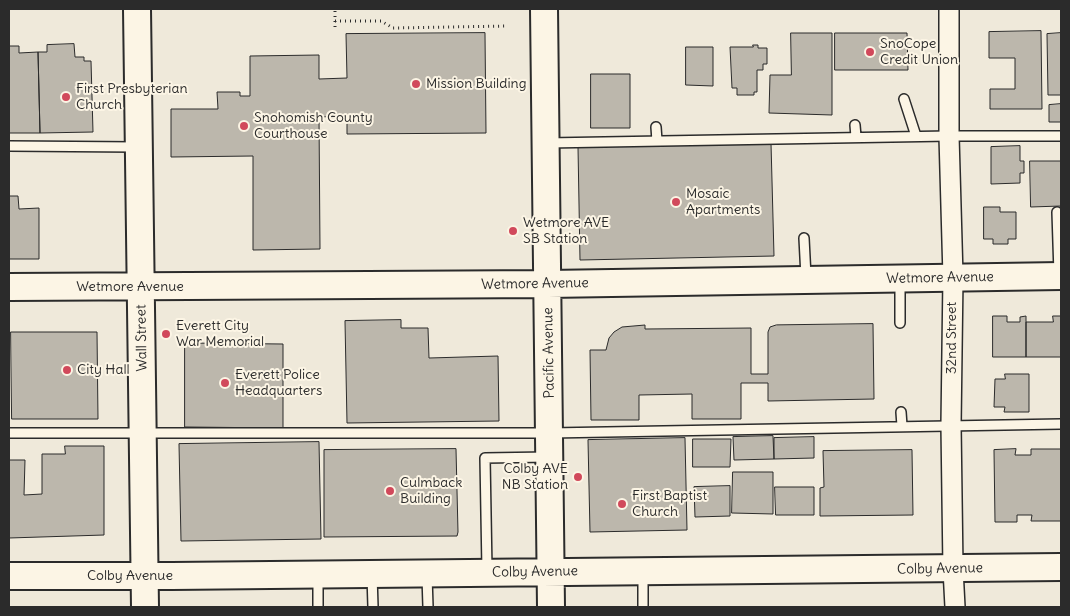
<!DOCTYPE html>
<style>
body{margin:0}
#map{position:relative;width:1070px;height:616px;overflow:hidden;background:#efe9da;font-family:Delius,sans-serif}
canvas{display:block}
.frame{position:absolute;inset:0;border:10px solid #2b2b2b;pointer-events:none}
</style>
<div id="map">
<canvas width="1070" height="616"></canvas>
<div class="frame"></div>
</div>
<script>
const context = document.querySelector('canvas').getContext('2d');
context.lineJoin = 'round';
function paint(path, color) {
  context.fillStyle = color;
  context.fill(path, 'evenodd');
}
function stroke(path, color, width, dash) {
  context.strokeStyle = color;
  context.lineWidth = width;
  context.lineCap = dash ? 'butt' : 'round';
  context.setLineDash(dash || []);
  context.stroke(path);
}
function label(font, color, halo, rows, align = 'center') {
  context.font = font + ' Delius,sans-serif';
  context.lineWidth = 4;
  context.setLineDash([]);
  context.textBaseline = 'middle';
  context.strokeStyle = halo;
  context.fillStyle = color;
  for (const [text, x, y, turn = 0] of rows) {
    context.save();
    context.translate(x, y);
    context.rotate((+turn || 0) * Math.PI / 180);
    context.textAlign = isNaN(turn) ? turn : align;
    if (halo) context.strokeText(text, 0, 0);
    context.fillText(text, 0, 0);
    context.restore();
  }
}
const building = new Path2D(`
 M1041 31 1042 109H990V89H1015V58H989V32Z
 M485 33 486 133 347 134V116L319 117 320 249 253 250V156L171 157V109H218L217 92H240V96H250V56L319 55V79L347 78 346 34Z
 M791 33H832V115L769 113 770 75H791Z
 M835 33H907L908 70H835Z
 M1061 33V95H1048L1047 34Z
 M74 44 75 57H84V61H91L93 132 40 133 38 52H47V45Z
 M753 45H758V48H767V64H763V70H757V92H754V95H737V88H732L730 47H753Z
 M9 46H19V53L38 52 40 133H9Z
 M686 47H713V86L686 85Z
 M591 74H630V128H591Z
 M1061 104V122H1049V105Z
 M771 143 774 256 580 260 578 147Z
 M1020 146V161H1024V173H1020V183L991 184V147Z
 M1030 161H1061V206L1031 207Z
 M9 196H18L19 209 39 208V259H9Z
 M984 207H1000V212H1016V239H1008V244H993V239H984Z
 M993 316H1007V322H1020V317L1026 316V357H993Z
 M1053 316H1061V357H1026V322H1053Z
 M401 320V328H428L429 358 498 356 499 421 347 423 345 321Z
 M873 324 874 399 768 401V383H741V419H692V394L639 395V420H591L590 350H606L609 338 614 332 622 327 645 325V329L751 328V374H768V332L770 327 776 325Z
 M11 332H97L98 419H12Z
 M185 343 283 344V428L185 427Z
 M1005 374H1029V412H1004L1005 407H994L995 379H1005Z
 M773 436 774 459 734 460 733 437Z
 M814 437V458L774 459V438Z
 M685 438 687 530 590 532 588 440Z
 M693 439H731L730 467H693Z
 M319 442 321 539 181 541 179 444Z
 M65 446H104V535L9 538V460H25L24 495 42 494V454H65Z
 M456 449 458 532 457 536 324 537V450Z
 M1016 449 1015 455H1031V449H1061V521H1031L1032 515H1017V522H995L994 450Z
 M912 450 913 515 820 516V488L824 487 823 451Z
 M733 472H773V514L732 513Z
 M730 486V516L695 517 694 487Z
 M775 487H814V515H776Z`);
paint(building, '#bcb7ac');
stroke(building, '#2b2b2b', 1);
const lane = new Path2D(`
 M904 99 916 136
 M855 125 856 137
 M656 127 657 141
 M547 143 949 136H1061
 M9 146 136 147
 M1057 212 1059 274
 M804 238 806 277
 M900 280V323
 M901 412 902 426
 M9 433H550L1061 424
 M487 570 485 458 548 457
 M372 575 373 607
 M427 576 428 607
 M318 577V607
 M643 607V573`);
const street = new Path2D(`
 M949 9V136L953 277 951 425 953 569 955 607`);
const secondary = new Path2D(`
 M137 9 145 607
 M544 9 551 607
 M9 287 548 284 1061 276
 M9 576H172L1061 567`);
stroke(lane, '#2b2b2b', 12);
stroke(street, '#2b2b2b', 22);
stroke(secondary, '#2b2b2b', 30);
stroke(new Path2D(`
 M335 21H381L393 28 508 26
 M335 27V9`), '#2b2b2b', 3, [1, 4]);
stroke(lane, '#fcf5e5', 9);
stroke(street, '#fcf5e5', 19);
stroke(secondary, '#fcf5e5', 26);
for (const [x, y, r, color] of [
 [870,52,5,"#d1495b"],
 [416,84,5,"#d1495b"],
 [66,97,5,"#d1495b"],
 [244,126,5,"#d1495b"],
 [676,202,5,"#d1495b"],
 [513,231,5,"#d1495b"],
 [166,334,5,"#d1495b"],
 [67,370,5,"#d1495b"],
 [225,383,5,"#d1495b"],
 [578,477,5,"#d1495b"],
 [390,491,5,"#d1495b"],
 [622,504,5,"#d1495b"]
]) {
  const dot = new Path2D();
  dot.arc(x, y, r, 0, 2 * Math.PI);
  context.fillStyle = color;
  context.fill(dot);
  stroke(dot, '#fcf5e5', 2);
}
label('14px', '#2b2b2b', '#fcf5e5', [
 ["SnoCope",880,44],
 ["Credit Union",880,60],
 ["Mission Building",426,84],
 ["First Presbyterian",76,89],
 ["Church",76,105],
 ["Snohomish County",254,118],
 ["Courthouse",254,134],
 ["Mosaic",686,194],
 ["Apartments",686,210],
 ["Wetmore AVE",523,223],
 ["SB Station",523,239],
 ["Everett City",176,326],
 ["War Memorial",176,342],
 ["City Hall",77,370],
 ["Everett Police",235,375],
 ["Headquarters",235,391],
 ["Colby AVE",568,469,"right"],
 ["NB Station",568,485,"right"],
 ["Culmback",400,483],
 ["Building",400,499],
 ["First Baptist",632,496],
 ["Church",632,512]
], 'left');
label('14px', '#2b2b2b', '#fcf5e5', [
 ["Wetmore Avenue",940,278,-1],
 ["Wetmore Avenue",535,284,-1],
 ["Wetmore Avenue",130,287],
 ["Wall Street",142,338,-91],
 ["32nd Street",952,338,-90],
 ["Pacific Avenue",549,353,-91],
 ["Colby Avenue",940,569,-1],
 ["Colby Avenue",535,572,-1],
 ["Colby Avenue",130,576]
]);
</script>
